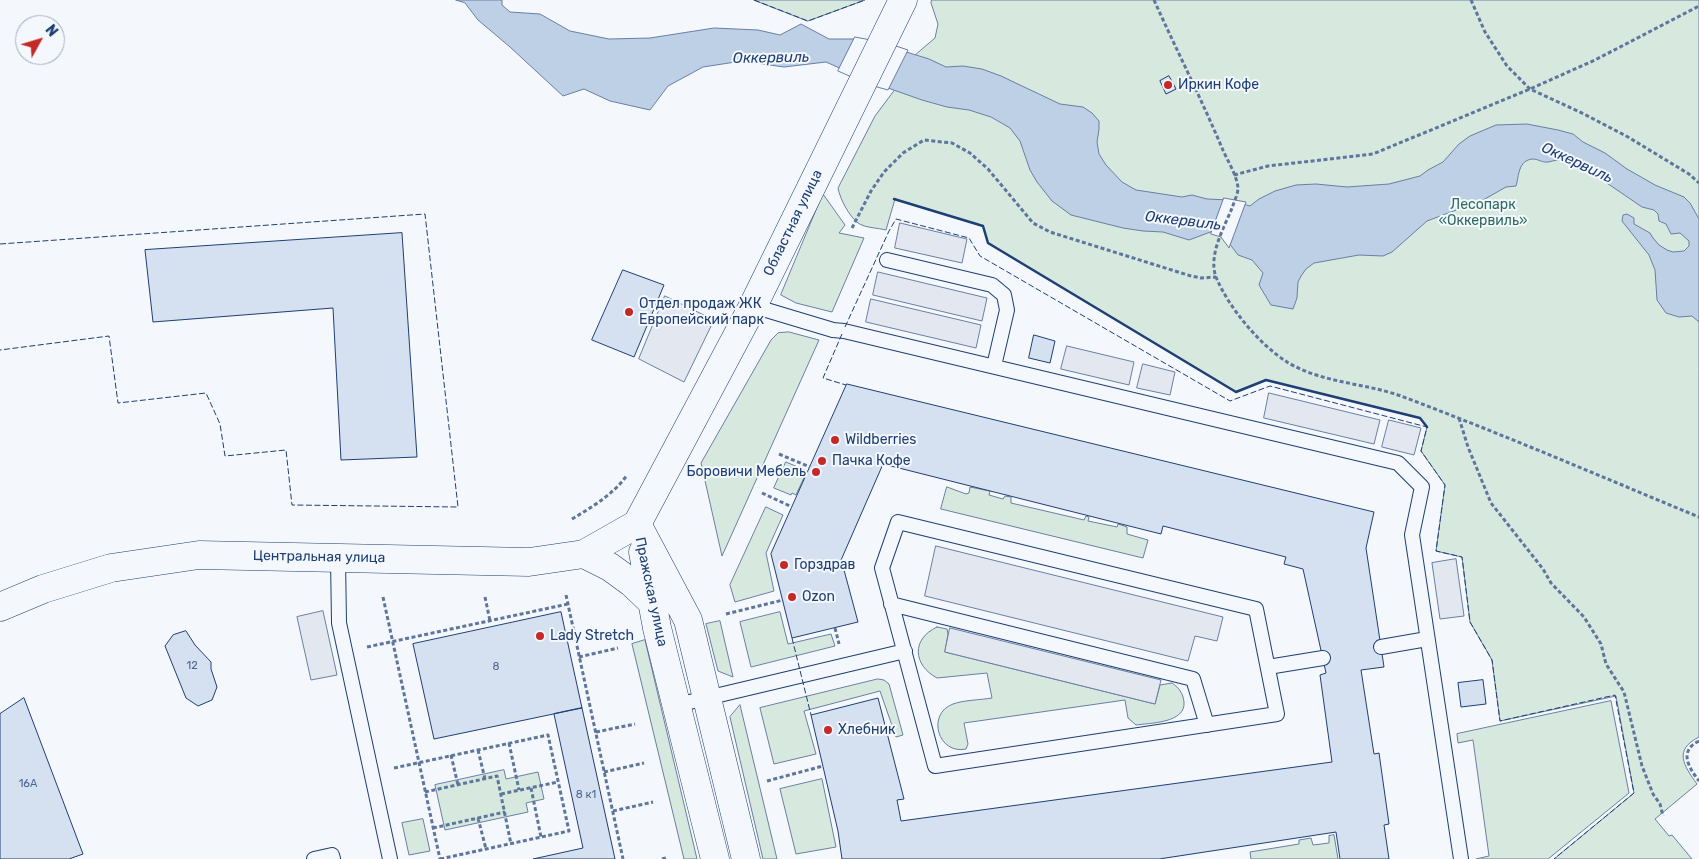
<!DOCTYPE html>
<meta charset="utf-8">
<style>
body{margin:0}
#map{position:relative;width:1699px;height:859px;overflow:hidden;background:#f4f7fb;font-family:Rubik,sans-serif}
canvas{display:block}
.north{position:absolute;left:15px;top:15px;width:50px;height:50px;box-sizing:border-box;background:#f4f7fb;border:1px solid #9eadc5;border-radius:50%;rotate:51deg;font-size:14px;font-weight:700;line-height:20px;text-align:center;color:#1d3f73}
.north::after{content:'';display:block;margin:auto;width:18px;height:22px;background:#c62828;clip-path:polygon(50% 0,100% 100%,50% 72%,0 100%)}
</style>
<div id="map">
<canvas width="1699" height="859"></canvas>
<div class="north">N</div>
</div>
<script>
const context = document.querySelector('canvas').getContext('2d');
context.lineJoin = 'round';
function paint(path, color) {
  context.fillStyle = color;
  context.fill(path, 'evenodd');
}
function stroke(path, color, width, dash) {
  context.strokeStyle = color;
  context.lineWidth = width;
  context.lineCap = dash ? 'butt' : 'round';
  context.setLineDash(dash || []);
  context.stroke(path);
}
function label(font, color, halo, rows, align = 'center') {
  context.font = font + ' Rubik,sans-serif';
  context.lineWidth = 4;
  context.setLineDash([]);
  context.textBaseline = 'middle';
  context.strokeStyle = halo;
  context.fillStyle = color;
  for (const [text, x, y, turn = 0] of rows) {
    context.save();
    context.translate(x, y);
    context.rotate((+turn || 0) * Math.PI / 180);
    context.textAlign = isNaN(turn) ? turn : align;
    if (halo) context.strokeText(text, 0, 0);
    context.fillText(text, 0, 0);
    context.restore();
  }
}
const green = new Path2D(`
 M754 0H865L808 21Z
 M932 0H1699V737C1673 750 1684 766 1697 784L1655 819 1669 836 1672 835 1692 859H1554L1634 793 1616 696 1500 721 1492 660 1470 622 1462 557 1436 551 1445 485 1421 451 1427 427 1420 418 1266 380 1236 392 988 243 983 226 895 199 886 230C879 228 865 228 858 223 849 216 840 199 838 188L875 116 908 72 915 55 935 38 938 24 931 3Z
 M823 194 845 225 839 233 864 238 832 312 796 303 781 295Z
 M789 332 819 340 722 556 701 463 771 340 778 333Z
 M786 462 807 471 796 495 792 493 791 495 774 488Z
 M947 487 966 494 969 493 970 487 990 491 989 495 1003 499 1005 496 1011 497V503L1084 520 1086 516 1089 517 1088 521 1117 527 1118 524 1127 527V534L1148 540 1143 558 941 509Z
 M766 507 783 515 766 553 774 591 735 602 730 585Z
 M780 612 788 644 831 634 835 646 751 667 740 622Z
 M720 621 733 677 718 671 706 624Z
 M937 627 947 629 948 634 945 652 1155 704 1160 685 1172 683C1179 688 1183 693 1184 702 1186 723 1150 723 1136 725L1128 718 1125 700 964 723 968 744 966 749C938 755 926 714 953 704 964 700 980 700 992 698L987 673 937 678C913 665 911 639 937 627Z
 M645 640 697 859H684L632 644Z
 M878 679 884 680 889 684 903 735 896 737 880 691 804 711 816 754 774 764 760 708Z
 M1611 701 1629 793 1548 859H1476L1489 856 1473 740 1458 743 1457 734Z
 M740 705 777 859H763L730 717Z
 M504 770 506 779 538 772 544 799 526 803 528 812 445 830 435 785Z
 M822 779 836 847 796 854 780 789Z
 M423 819 430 851 409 855 402 823Z
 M1334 835 1338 859H1251L1250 852 1299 844V840L1311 838 1313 845 1329 843V836Z`);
paint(green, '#d7e8df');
stroke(green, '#687fa3', 1);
const parking = new Path2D(`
 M900 223 967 239 962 263 895 248Z
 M878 272 987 298 982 321 873 295Z
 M665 296 714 320 684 382 639 359Z
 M871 299 981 325 976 348 866 322Z
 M1067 346 1134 362 1129 385 1061 369Z
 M1143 364 1175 372 1170 395 1137 388Z
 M1269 393 1380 420 1374 444 1264 418Z
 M1389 420 1421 428 1414 455 1382 447Z
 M936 546 1223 617 1217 641 1195 636 1188 661 925 596Z
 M1456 559 1464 616 1440 619 1432 563Z
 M323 611 337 675 311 680 297 617Z
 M950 628 1161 680 1155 704 945 652Z`);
paint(parking, '#e3e8f0');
stroke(parking, '#687fa3', 1);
const water = new Path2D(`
 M456 0H502V5L510 12 540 14 570 31 609 39 650 38 714 28 758 30 780 35 801 24 829 39H859L887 46 929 59 946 67 963 66 982 69 1001 76 1060 104 1083 107 1092 113 1099 121V129L1097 142 1099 154 1106 165 1122 182 1136 190 1182 197 1192 195 1207 199 1229 200 1250 206 1259 199 1275 191 1296 185 1316 184 1347 187 1389 184 1420 176 1428 170 1443 162 1459 144 1470 136 1496 125 1527 124 1558 130 1573 134 1583 142 1605 153 1627 169 1655 185 1684 197 1690 203 1699 219V322L1692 316 1679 317 1666 313 1657 300 1655 270 1649 255 1622 221 1623 215 1627 214 1634 218V224L1650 233 1653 238 1659 245 1667 250 1673 252 1684 251 1689 246V241L1680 233 1671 234 1666 224 1659 221 1658 214 1654 210 1642 207 1579 164C1567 159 1560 159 1548 162 1543 163 1538 159 1533 159 1518 160 1519 176 1516 186L1506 187 1483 200 1427 221 1392 252 1383 256 1359 255 1314 263 1306 269 1301 276 1298 282 1297 298 1293 309 1271 305 1259 285 1263 273 1252 260 1238 255 1223 235 1213 231 1189 240 1163 232 1143 231 1123 228 1071 215 1052 201 1037 182 1030 170 1020 141 1010 128 991 117 969 110 947 107 922 100 871 82 826 62 784 67 742 61 703 67 668 86 650 110 610 101 584 89 563 96 510 47 478 20 465 3Z`);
paint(water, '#bed0e5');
stroke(water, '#687fa3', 1);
const pier = new Path2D(`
 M855 37 887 43 908 50 888 90 870 85 838 71Z
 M1224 198 1246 202 1229 248 1221 237 1211 234Z`);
paint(pier, '#f4f7fb');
stroke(pier, '#687fa3', 1);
const building = new Path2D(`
 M1169 76 1176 89 1166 94 1160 81Z
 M402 233 417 457 341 460 333 308 153 322 145 250Z
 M623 270 664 285 634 357 592 340Z
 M1034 335 1055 341 1050 363 1029 358Z
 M847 384 1374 512 1366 548 1384 667 1361 670 1374 754 1379 753 1389 824 1384 825 1389 859H1340L1336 832 1159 859H842L838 831 811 715 878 698 904 799 897 800 901 821 1332 762 1320 675 1326 673 1303 569 1284 564 1286 557 1163 526 1161 534 883 464 838 567 844 570 858 622 792 638 771 554Z
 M561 612 582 708 434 739 413 644Z
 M186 631 195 645 211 662V669L217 687 212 700 198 706 186 698 165 646 173 635Z
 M1483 680 1486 704 1461 707 1458 683Z
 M24 698 83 854 69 859H0V714Z
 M582 708 615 859H533L583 848 554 714Z`);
paint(building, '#d5e0f0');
stroke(building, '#1d3f73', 1);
const lane = new Path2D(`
 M887 260 992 285 1004 295 1007 310 994 366
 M753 306 833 330 844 331 1398 463 1422 487 1412 535 1461 859
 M898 522 1256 609 1277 714 935 766 882 568Z
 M338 558 339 623 390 859
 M891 604 1193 679 1207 725
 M1381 647 1427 639
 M1268 667 1323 658
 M677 705 905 651
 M314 859 332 855 333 859`);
const secondary = new Path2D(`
 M637 524 753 306 903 0
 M637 524 688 620 746 859
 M643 552 657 628 715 859
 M584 554 610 567 632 583 652 602
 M0 607 43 589 111 568 199 555 529 562 584 554 637 524`);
stroke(lane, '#1d3f73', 16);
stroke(secondary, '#1d3f73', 29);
stroke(new Path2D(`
 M1154 0C1176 49 1201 98 1222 148 1227 160 1237 175 1238 188 1238 194 1234 202 1232 208 1224 228 1208 255 1216 277 1229 308 1259 344 1287 362 1321 383 1365 383 1401 396 1502 434 1600 476 1699 517
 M1471 0 1485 32 1507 66 1530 89 1584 114 1628 137 1689 174 1699 183
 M1234 175 1268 166 1373 154 1530 89 1595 60 1699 6
 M852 228 871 191 884 172 903 153 924 140 952 143 970 153 988 169 1033 223 1050 232 1191 276 1201 278 1216 277
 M1459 418 1468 447 1491 503 1543 569 1551 583 1584 617 1601 644 1606 664 1624 692 1642 766 1653 794 1660 804 1663 816
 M779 454 810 467
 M762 493 792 507
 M572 519C592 507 614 494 627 475
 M566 595 623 859
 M383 597 440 859
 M485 597 490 621
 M726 614 783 600
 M835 628 839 644
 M367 647 568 604
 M579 657 618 648
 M596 732 635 724
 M1699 741C1678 751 1689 768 1699 781
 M509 743 519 790
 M478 750 485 779
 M451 755 458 785
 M394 768 548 735 569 831 440 859
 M604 772 644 763
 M767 781 823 766
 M531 788 541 837
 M425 792 497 776 511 844
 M501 794 558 782
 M613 811 653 802
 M478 818 486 849
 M433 828 505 812
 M662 859 666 858`), '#5e769c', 3, [4, 2.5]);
stroke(lane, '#f4f7fb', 14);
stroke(secondary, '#f4f7fb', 28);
stroke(new Path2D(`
 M754 0 808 21 865 0
 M0 244 425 214 458 507 292 505 286 450 225 456 220 424 206 393 118 403 109 336 0 350
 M845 327 889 231 896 219 969 238 980 256 1230 401 1270 386 1427 427 1421 451 1445 485 1436 551 1462 557 1470 622 1492 660 1500 721 1615 695 1634 793 1554 859
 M842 334 823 378 846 385
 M792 638 811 715`), '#1d3f73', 1, [6, 2.5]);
stroke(new Path2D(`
 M894 199 983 226 988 243 1236 392 1266 380 1420 418 1427 427`), '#1d3f73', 2.5);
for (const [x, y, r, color] of [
 [1168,85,5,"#c62828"],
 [629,312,5,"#c62828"],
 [835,440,5,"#c62828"],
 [822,461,5,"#c62828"],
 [816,472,5,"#c62828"],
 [784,565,5,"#c62828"],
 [792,597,5,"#c62828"],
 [540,636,5,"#c62828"],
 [828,730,5,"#c62828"]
]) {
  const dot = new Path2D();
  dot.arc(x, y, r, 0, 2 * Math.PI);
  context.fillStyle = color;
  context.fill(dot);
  stroke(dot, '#f4f7fb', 2);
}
label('11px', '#4b6792', null, [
 ["12",192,666],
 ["8",496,667],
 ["16А",28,784],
 ["8 к1",586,795]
]);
label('14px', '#1d3f73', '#f4f7fb', [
 ["Иркин Кофе",1178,85],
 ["Отдел продаж ЖК",639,304],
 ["Европейский парк",639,320],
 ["Wildberries",845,440],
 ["Пачка Кофе",832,461],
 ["Боровичи Мебель",806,472,"right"],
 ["Горздрав",794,565],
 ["Ozon",802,597],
 ["Lady Stretch",550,636],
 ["Хлебник",838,730]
], 'left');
label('14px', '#2c6c60', '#f4f7fb', [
 ["Лесопарк",1483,205],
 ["«Оккервиль»",1483,221]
]);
label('14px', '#1d3f73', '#f4f7fb', [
 ["Областная улица",793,223,-64],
 ["Центральная улица",319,557,1],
 ["Пражская улица",651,592,78]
]);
label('italic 15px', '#1d3f73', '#f4f7fb', [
 ["Оккервиль",771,58,-1],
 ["Оккервиль",1577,163,25],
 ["Оккервиль",1183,221,7]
]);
</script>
